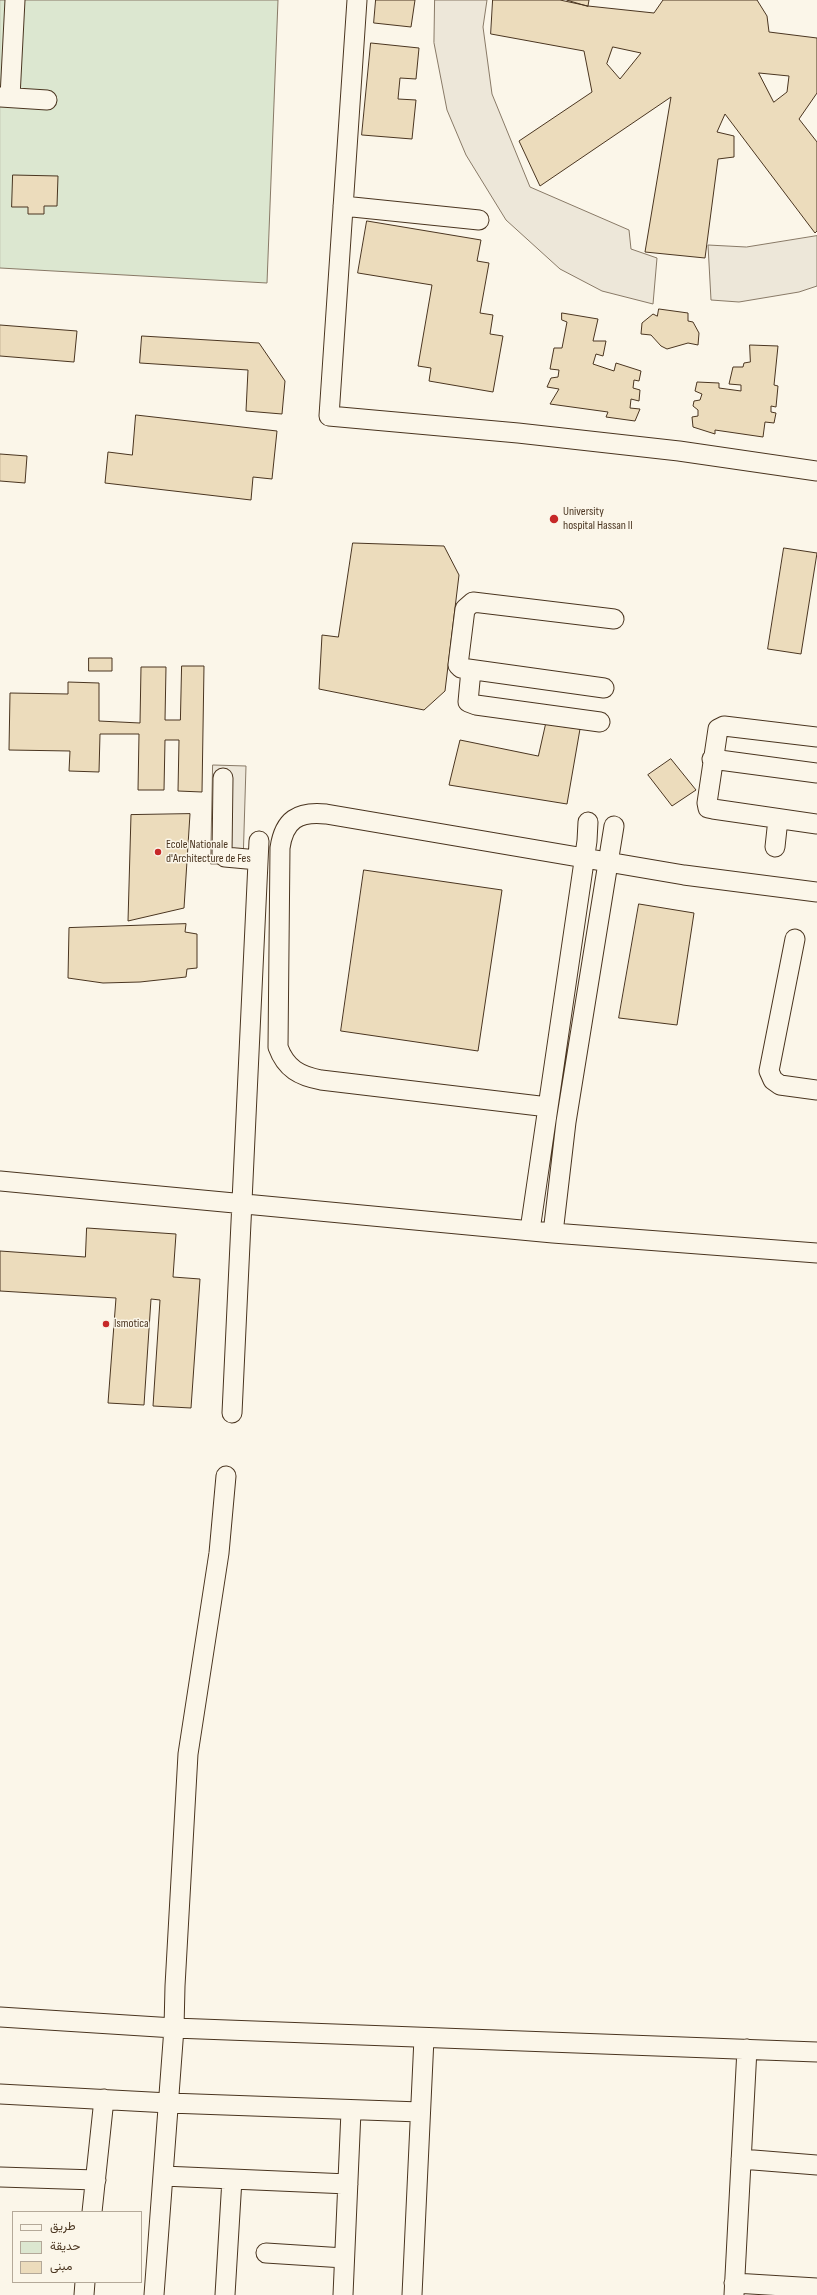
<!DOCTYPE html>
<meta charset="utf-8">
<style>
body{margin:0}
#map{position:relative;width:817px;height:2295px;overflow:hidden;background:#fbf6e9;font-family:"Sofia Sans Condensed",Vazirmatn,sans-serif}
canvas{display:block}
.legend{position:absolute;left:12px;top:2211px;width:130px;height:72px;box-sizing:border-box;background:#fbf6e9;border:1px solid #b4a999;margin:0;padding:5px 7px;list-style:none;font-size:12px;color:#4a3520}
.legend li{display:flex;align-items:center;gap:8px;height:20px}
.legend b{width:20px;border:1px solid #b4a999}
</style>
<div id="map">
<canvas width="817" height="2295"></canvas>
<ul class="legend">
<li><b style="height:5px;background:#fbf6e9"></b>طريق</li>
<li><b style="height:11px;background:#dce7d0"></b>حديقة</li>
<li><b style="height:11px;background:#ecdcbc"></b>مبنى</li>
</ul>
</div>
<script>
const context = document.querySelector('canvas').getContext('2d');
context.lineJoin = 'round';
function paint(path, color) {
  context.fillStyle = color;
  context.fill(path, 'evenodd');
}
function stroke(path, color, width, dash) {
  context.strokeStyle = color;
  context.lineWidth = width;
  context.lineCap = dash ? 'butt' : 'round';
  context.setLineDash(dash || []);
  context.stroke(path);
}
function label(font, color, halo, rows, align = 'center') {
  context.font = font + ' "Sofia Sans Condensed",sans-serif';
  context.lineWidth = 3;
  context.setLineDash([]);
  context.textBaseline = 'middle';
  context.strokeStyle = halo;
  context.fillStyle = color;
  for (const [text, x, y, turn = 0] of rows) {
    context.save();
    context.translate(x, y);
    context.rotate((+turn || 0) * Math.PI / 180);
    context.textAlign = isNaN(turn) ? turn : align;
    if (halo) context.strokeText(text, 0, 0);
    context.fillText(text, 0, 0);
    context.restore();
  }
}
const green = new Path2D(`
 M0 0H278L267 283 0 268Z`);
paint(green, '#dce7d0');
stroke(green, '#887966', 1);
const parking = new Path2D(`
 M435 0H487L483 27 492 94 530 187 629 230 631 249 657 258 653 304 602 291 560 269 506 220 466 155 447 110 434 43Z
 M817 236V286L799 292 739 302 711 300 708 245 746 247Z
 M213 765 246 766 243 864H211Z`);
paint(parking, '#ede7d9');
stroke(parking, '#887966', 1);
const building = new Path2D(`
 M376 0H415L411 27 374 23Z
 M493 0H560L588 6 654 13 663 0H757L767 16 769 32 817 38V93L799 119 817 142V231L815 233 725 114 717 132 734 136V157L718 159 705 258 645 252 671 97 540 186 519 141 592 92 584 51 491 34ZM613 47 641 53 620 79 607 64ZM759 73 789 76 787 92 774 102Z
 M567 0H589L588 6Z
 M371 43 419 48 416 79 400 78 398 99 416 100 412 139 362 135Z
 M13 175 58 176 57 206H44V214H28V207H12Z
 M367 221 481 240 477 261 489 263 480 313 493 315 490 334 503 336 493 392 429 381 431 368 418 366 432 285 358 273Z
 M659 309 688 313V321L693 322 699 333 698 345 688 343 667 349 661 346 651 335 641 334 642 323 653 314 657 316Z
 M562 313 598 319 593 341H606L603 356 596 354 593 364 614 371 616 363 641 371 639 381 634 380 633 388 640 390 639 401 631 399 630 408 640 409 635 421 606 417 608 412 550 404 559 389 547 387 551 378 558 377 559 370 550 369 554 348H562L567 322 562 320Z
 M0 325 77 331 74 362 0 356Z
 M142 336 259 343 285 381 282 414 246 411 248 370 140 363Z
 M750 345 778 346 774 385 778 386 776 407 771 406V412L776 413 774 423 765 422 763 437 715 430V434L693 427 692 417 698 416V410L693 406 694 401 700 400 702 394 695 391 697 382 719 383V388L741 391V385L729 384 733 367H743L744 363 750 362Z
 M136 415 277 431 272 479 253 477 251 500 105 483 108 452 132 455Z
 M0 454 27 456 25 483 0 481Z
 M353 543 444 546 459 575 445 691 424 710 319 689 322 635 338 637Z
 M784 548 817 553 801 654 768 649Z
 M89 658H112V671H89Z
 M182 666H204L202 792 178 791 179 740H165L164 790H138L139 734H100L99 772 69 771 70 751 9 750 10 693 68 694V682L99 683V721L140 723 141 667H166L165 720H180Z
 M546 724 580 729 567 804 449 785 460 740 538 756Z
 M671 759 696 790 672 806 648 775Z
 M190 814 184 908 128 921 131 815Z
 M364 870 502 890 478 1051 341 1031Z
 M639 904 694 913 677 1025 619 1018Z
 M186 924 185 932 197 934V968L187 969 186 977 140 982 103 983 68 978 69 928Z
 M87 1228 176 1234 173 1277 200 1279 191 1408 153 1406 160 1300 151 1299 144 1405 108 1403 116 1298 0 1291V1251L85 1257Z`);
paint(building, '#ecdcbc');
stroke(building, '#4a3520', 1);
const minor = new Path2D(`
 M357 0 329 416 518 433 679 451 817 471
 M0 97 47 100
 M10 97 15 0
 M343 206 479 220
 M471 670 468 702 476 705 600 722
 M604 688 461 668 458 665 465 609 473 602 614 619
 M817 737 724 726 718 729 707 803 708 808 713 809 817 824
 M712 759 817 773
 M223 778 222 854 225 857 258 860
 M775 847 778 819
 M795 939 769 1071 773 1080 780 1085 817 1090
 M548 1107 321 1080C300 1076 286 1069 278 1047L280 848C284 820 298 811 326 814L684 875 817 892
 M0 1181 553 1233 817 1253
 M530 1230 587 841 588 822
 M553 1233 566 1122 614 826
 M232 1413 259 841
 M0 2017 174 2028 817 2052
 M0 2094 169 2103 420 2112
 M741 2159 817 2165
 M163 2176 348 2184
 M0 2177 96 2180
 M92 2212 104 2099
 M266 2253 344 2258
 M734 2283 817 2288
 M84 2295 85 2282
 M154 2295 174 2028 175 1986 188 1754 219 1553 226 1476
 M225 2295 232 2179
 M343 2295 351 2111
 M412 2295 424 2038
 M734 2295 747 2049`);
stroke(minor, '#4a3520', 21);
stroke(minor, '#fbf6e9', 19);
for (const [x, y, r, color] of [
 [554,519,5,"#c62828"],
 [158,852,4,"#c62828"],
 [106,1324,4,"#c62828"]
]) {
  const dot = new Path2D();
  dot.arc(x, y, r, 0, 2 * Math.PI);
  context.fillStyle = color;
  context.fill(dot);
  stroke(dot, '#fbf6e9', 1.5);
}
label('12px', '#4a3520', '#fbf6e9', [
 ["University",563,512],
 ["hospital Hassan II",563,526],
 ["Ecole Nationale",166,845],
 ["d'Architecture de Fes",166,859],
 ["Ismotica",114,1324]
], 'left');
</script>
